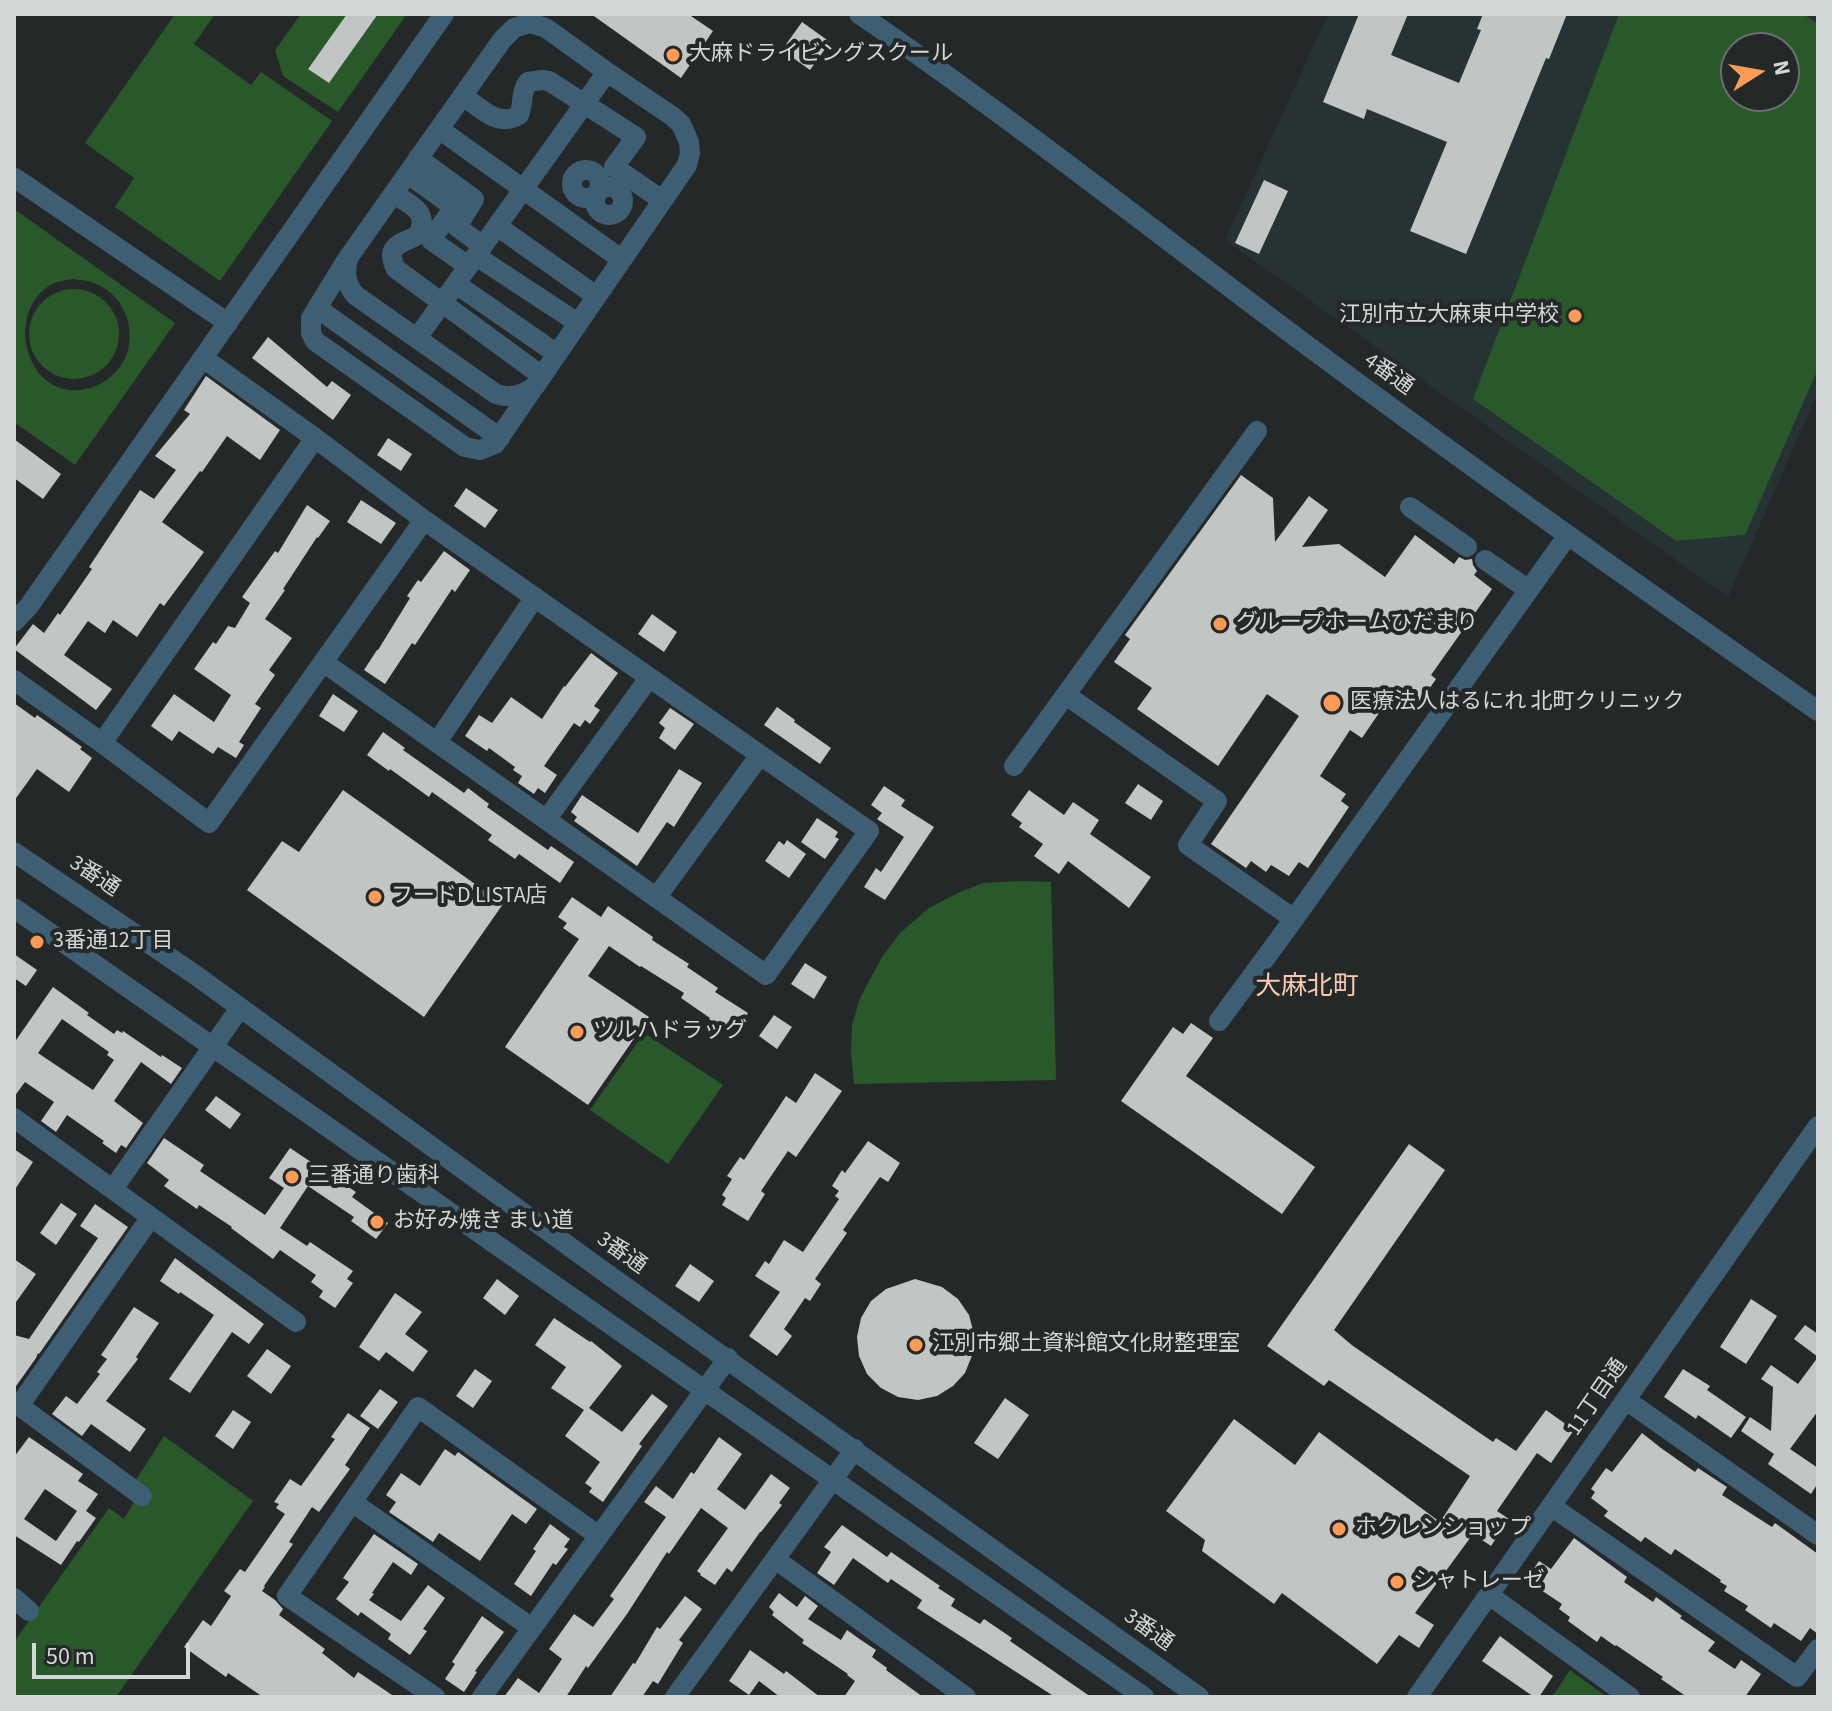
<!DOCTYPE html>
<meta charset="utf-8">
<style>
body{margin:0}
#map{position:relative;width:1832px;height:1711px;overflow:hidden;background:#242829;font-family:"Source Sans 3",sans-serif}
canvas{display:block}
.frame{position:absolute;inset:0;border:16px solid #d4d7d7;pointer-events:none}
.north{position:absolute;left:1720px;top:32px;width:80px;height:80px;box-sizing:border-box;background:#242829;border:2px solid #6a6e6f;border-radius:50%;rotate:79deg;font-size:22px;font-weight:700;line-height:32px;text-align:center;color:#d4d7d7}
.north::after{content:'';display:block;margin:auto;width:28px;height:36px;background:#fe9c57;clip-path:polygon(50% 0,100% 100%,50% 72%,0 100%)}
.scale{position:absolute;left:32px;top:1643px;width:158px;height:36px;box-sizing:border-box;border:4px solid #d4d7d7;border-top:0;padding-left:10px;font-size:24px;line-height:28px;white-space:nowrap;color:#d4d7d7;-webkit-text-stroke:6px #242829;paint-order:stroke}
</style>
<div id="map">
<canvas width="1832" height="1711"></canvas>
<div class="frame"></div>
<div class="north">N</div>
<div class="scale">50 m</div>
</div>
<script>
const context = document.querySelector('canvas').getContext('2d');
context.lineJoin = 'round';
function paint(path, color) {
  context.fillStyle = color;
  context.fill(path, 'evenodd');
}
function stroke(path, color, width, dash) {
  context.strokeStyle = color;
  context.lineWidth = width;
  context.lineCap = dash ? 'butt' : 'round';
  context.setLineDash(dash || []);
  context.stroke(path);
}
function label(font, color, halo, rows, align = 'center') {
  context.font = font + ' "Source Sans 3","Noto Sans JP",sans-serif';
  context.lineWidth = 8;
  context.setLineDash([]);
  context.textBaseline = 'middle';
  context.strokeStyle = halo;
  context.fillStyle = color;
  for (const [text, x, y, turn = 0] of rows) {
    context.save();
    context.translate(x, y);
    context.rotate((+turn || 0) * Math.PI / 180);
    context.textAlign = isNaN(turn) ? turn : align;
    if (halo) context.strokeText(text, 0, 0);
    context.fillText(text, 0, 0);
    context.restore();
  }
}
paint(new Path2D(`
 M1328 14H1818V392L1728 597 1225 240ZM1736 48H1784V96H1736Z`), '#263233');
paint(new Path2D(`
 M175 14H215L194 44 251 85 261 72 332 121 220 281 115 207 134 178 85 143Z
 M301 14H349L308 68 329 83 378 14H407L338 112 283 76 275 50Z
 M1619 14H1803L1818 24V369L1745 535 1676 541 1473 399ZM1784 48V96H1736V48Z
 M14 209 175 323 75 465 14 422ZM72 279C78 280 85 280 91 282 120 291 135 321 128 350 124 366 110 380 96 386 27 412 0 310 54 283 60 281 66 280 72 279Z
 M29 334a45 45 0 1 1 90 0a45 45 0 1 1-90 0Z
 M1021 881 1051 882 1056 1080 854 1084 851 1054 852 1025 860 998 882 957 901 932 929 908 958 893 983 883Z
 M644 1033 723 1085 668 1164 590 1110Z
 M164 1436 253 1501 116 1697H14V1642L109 1508 124 1519 133 1504 132 1486Z
 M1570 1670 1607 1697H1552Z`), '#29582a');
paint(new Path2D(`
 M347 14H378L329 83 308 69Z
 M591 14H688L713 31 681 78Z
 M1359 14H1408L1391 55 1459 83 1481 30 1477 29 1483 14H1567L1549 59 1546 58 1466 254 1410 231 1447 142 1367 109 1364 119 1323 102Z
 M802 22 830 42 810 70 782 50Z
 M1264 180 1288 191 1259 254 1235 243Z
 M268 337 327 387 332 381 351 395 333 420 252 358Z
 M206 376 280 430 260 460 227 436 202 472 200 471 162 522 204 552 164 606 160 603 137 637 113 620 105 633 88 621 64 655 112 689 96 710 14 649 33 624 44 633 58 613 60 615 92 569 89 567 140 490 154 499 176 470 155 456 190 414 184 410Z
 M388 438 412 454 401 471 377 455Z
 M14 439 61 474 43 499 14 478Z
 M1241 475 1273 498 1275 542 1309 496 1328 510 1302 547 1339 544 1385 577 1415 535 1454 564 1459 557 1465 560 1472 559 1473 565 1477 571 1474 575 1492 589 1431 675 1436 679 1419 704 1416 702 1410 710 1390 697 1362 738 1350 730 1320 776 1346 794 1341 801 1349 807 1308 868 1299 862 1289 876 1271 865 1266 872 1251 861 1246 868 1211 844 1299 716 1267 694 1218 766 1137 709 1152 688 1114 662 1130 639 1125 635Z
 M466 488 498 510 485 528 454 506Z
 M361 500 396 523 381 544 347 522Z
 M307 505 330 521 318 538 317 537 283 589 285 590 265 619 292 638 269 670 275 675 255 704 261 708 239 742 244 745 236 758 218 747 213 754 179 731 172 741 151 726 174 694 214 722 231 695 194 669 213 642 216 644 228 626 235 628 250 603 242 597 275 551 278 553Z
 M444 551 470 570 455 592 452 589 415 645 412 643 385 684 364 670 377 650H378L410 598 407 596 418 580 421 582Z
 M652 614 677 632 664 652 638 634Z
 M591 653 618 673 594 706 600 710 590 724 585 720 580 727 574 723 544 766 557 775 545 793 538 788 534 794 518 783 522 776 513 770 515 767 489 748 487 751 465 736 479 715 492 723 511 697 542 719 564 686 565 687Z
 M333 694 358 711 344 732 319 716Z
 M14 703 35 718 37 715 82 747 80 749 92 758 69 792 37 769 14 801Z
 M777 707 795 720 794 722 831 748 820 764 764 725Z
 M670 708 694 724 675 750 659 738 665 728 659 723Z
 M383 732 405 748 403 750 464 793 468 788 489 804 487 807 548 850 551 846 574 862 560 883 519 854 515 859 488 840 492 835 432 792 429 797 390 769 389 771 367 755Z
 M679 769 702 783 674 827 667 822 637 866 574 821 577 817 571 812 582 795 638 833Z
 M1138 784 1163 801 1151 820 1125 803Z
 M884 786 905 800 901 806 934 827 885 900 864 887 876 868 881 872 904 837 877 819 882 813 871 805Z
 M343 790 503 904 424 1017 247 890 282 841 299 852Z
 M1029 790 1064 815 1073 802 1099 820 1090 834 1151 877 1129 908 1068 861 1059 874 1034 856 1043 844 1019 827 1022 823 1011 815Z
 M817 818 838 832 835 837 839 839 825 859 801 842Z
 M787 840 806 854 789 878 765 861 779 841 784 845Z
 M572 897 601 917 608 906 653 937 652 940 689 964 687 967 718 988 715 992 748 1013 734 1035 709 1019 710 1018 681 998 684 993 641 966 640 967 609 946 588 976 649 1017 588 1105 505 1047 579 939 563 928 567 923 558 917Z
 M14 954 37 970 26 986 14 978Z
 M805 963 827 977 814 999 791 984Z
 M53 987 89 1013 87 1015 114 1034 117 1030 122 1033 123 1031 161 1057 162 1055 182 1068 171 1084 141 1062 114 1101 143 1123 126 1148 121 1145 116 1153 102 1143 104 1141 67 1115 56 1132 41 1121 54 1102 25 1082 14 1097V1043ZM62 1019 109 1052 107 1055 114 1060 93 1090 38 1053Z
 M774 1015 792 1027 777 1049 759 1036Z
 M1191 1023 1213 1038 1186 1076 1315 1167 1282 1214 1121 1101 1173 1027 1183 1034Z
 M815 1073 842 1091 796 1157 788 1151 761 1191 765 1194 748 1221 722 1205 726 1198 722 1195 732 1179 727 1176 740 1157 744 1160 786 1096 796 1103Z
 M216 1096 241 1114 230 1129 205 1110Z
 M164 1138 204 1165 200 1171 265 1215 284 1188 269 1178 290 1148 356 1192 352 1197 388 1223 376 1239 351 1221 354 1217 308 1186 280 1228 307 1246 310 1242 353 1271 347 1279 353 1283 335 1308 319 1297 323 1291 311 1282 316 1275 280 1250 273 1259 231 1228 232 1227 199 1205 197 1209 164 1186 169 1180 147 1163Z
 M868 1141 900 1163 888 1182 880 1177 843 1230 847 1233 815 1279 821 1284 810 1301 805 1298 784 1329 792 1336 777 1356 749 1336 780 1292 755 1276 765 1261 769 1264 784 1240 803 1252 839 1199 835 1196 839 1191 832 1186 842 1170 845 1173Z
 M1409 1144 1445 1170 1334 1330 1353 1346 1493 1442 1496 1438 1516 1451 1546 1410 1574 1430 1551 1463 1537 1453 1497 1511 1509 1519 1491 1546 1473 1534 1415 1613 1434 1625 1419 1648 1399 1635 1377 1664 1282 1593 1274 1604 1202 1551 1205 1540 1166 1511 1234 1419 1295 1465 1319 1432 1440 1522 1470 1476 1329 1380 1324 1386 1267 1346Z
 M14 1149 33 1162 14 1191Z
 M61 1203 77 1214 56 1245 40 1233Z
 M95 1204 128 1227 39 1354 38 1353 36 1358 14 1389V1335L29 1339 98 1238 80 1226Z
 M175 1258 264 1324 249 1344 232 1332 190 1393 169 1379 214 1315 180 1292 179 1294 160 1281Z
 M14 1259 36 1274 14 1305Z
 M690 1264 714 1281 699 1302 675 1286Z
 M497 1279 519 1296 505 1315 483 1298Z
 M915 1279 942 1287 958 1299 969 1315 974 1334 973 1353 965 1373 953 1386 937 1396 918 1400 898 1397 881 1388 867 1374 859 1356 857 1337 861 1318 871 1301 886 1289Z
 M395 1293 422 1312 405 1334 428 1351 413 1372 386 1352 379 1361 359 1347Z
 M1751 1299 1777 1316 1746 1364 1720 1347Z
 M134 1307 159 1323 136 1357 138 1359 106 1401 146 1429 130 1452 91 1424 82 1436 52 1414 66 1396 77 1404 100 1374 97 1372 107 1359 101 1355Z
 M554 1318 590 1342 591 1341 622 1366 589 1408 622 1432 652 1394 668 1406 639 1444 642 1446 603 1502 589 1492 592 1488 585 1483 600 1462 565 1436 584 1410 551 1388 566 1367 535 1345Z
 M1805 1325 1818 1334V1357L1794 1339Z
 M267 1349 291 1366 271 1394 247 1376Z
 M1818 1357V1411L1790 1449 1818 1468V1483L1811 1494 1768 1464 1774 1454 1741 1431 1750 1417 1771 1431 1773 1387 1761 1379 1771 1365 1798 1384Z
 M475 1369 492 1381 473 1408 456 1396Z
 M1683 1369 1710 1386 1707 1390 1746 1417 1731 1438 1698 1415 1696 1419 1664 1397Z
 M380 1389 398 1402 378 1429 360 1416Z
 M1005 1398 1029 1415 998 1459 974 1443Z
 M233 1410 251 1422 233 1449 215 1436Z
 M348 1413 370 1428 345 1465 350 1469 319 1512 312 1507 289 1542 293 1544 264 1586 265 1587 262 1591 275 1600 283 1609 279 1615 325 1649 322 1653 354 1678 358 1672 395 1697H263L228 1673 226 1677 184 1647 203 1620 211 1626 231 1596 224 1591 240 1569 245 1572 285 1514 276 1508 279 1504 274 1502 290 1479 301 1486 335 1439 331 1437Z
 M1642 1433 1661 1448 1695 1472 1698 1468 1727 1487 1722 1495 1772 1527 1775 1523 1818 1554V1634L1810 1628 1801 1641 1774 1623 1771 1628 1745 1610 1748 1606 1724 1591 1727 1586 1720 1582 1721 1580 1675 1549 1671 1555 1645 1537 1641 1542 1604 1516 1608 1511 1591 1498 1595 1492 1591 1489 1606 1468 1612 1472Z
 M29 1437 83 1474 78 1481 98 1494 86 1511 96 1518 79 1542 77 1541 61 1565 14 1535V1457ZM45 1489 77 1511 56 1541 24 1519Z
 M719 1437 742 1454 717 1489 745 1510 771 1474 790 1488 779 1503 782 1505 761 1532H760L732 1572 727 1568 715 1585 700 1575 701 1574 697 1571 728 1528 701 1508 669 1554 667 1552 627 1614 588 1668 586 1666 566 1697H504L518 1678 539 1693 562 1659 549 1649 574 1614 593 1627 614 1599 610 1596 666 1517 644 1502 656 1486 673 1499 691 1472 694 1474Z
 M445 1449 455 1456 458 1452 537 1509 526 1524 512 1514 480 1561 439 1533 433 1542 389 1512 396 1502 386 1495 401 1473 420 1486Z
 M550 1524 570 1539 564 1547 568 1549 556 1565 553 1563 531 1596 514 1584 536 1551 533 1549Z
 M842 1525 887 1557 891 1552 940 1586 938 1588 955 1599 951 1606 980 1624 984 1619 1012 1638 1010 1641 1091 1697H1055L917 1608 922 1600 891 1579 888 1583 853 1558 834 1585 817 1573 831 1552 824 1547Z
 M374 1534 418 1564 411 1575 393 1562 372 1593 374 1594 369 1600 401 1621 428 1585 445 1598 423 1629 427 1631 410 1655 388 1639 391 1634 361 1612 358 1616 336 1599 349 1582 343 1578Z
 M1574 1538 1627 1577 1624 1582 1653 1602 1656 1597 1682 1616 1680 1618 1715 1642 1708 1651 1735 1669 1741 1660 1761 1674 1745 1697H1687L1661 1679 1663 1677 1616 1645 1615 1646 1601 1636 1597 1642 1568 1621 1570 1617 1559 1609 1562 1604 1526 1580 1539 1561 1551 1569Z
 M779 1593 797 1607 805 1596 818 1606 808 1619 841 1640 847 1630 858 1638 876 1650 872 1657 887 1668 886 1670 923 1697H844L855 1681 847 1675 848 1674 802 1643 804 1640 772 1615 774 1612 769 1607Z
 M685 1596 702 1609 679 1640 683 1643 658 1684 653 1681 642 1697H610L633 1663 635 1664 657 1627 660 1629Z
 M482 1616 504 1632 475 1671 477 1672 464 1692 445 1679 455 1664 452 1662Z
 M1500 1636 1553 1676 1539 1697H1534L1482 1661Z
 M750 1650 784 1674 786 1671 820 1697H780L759 1681 749 1695 729 1681Z`), '#c1c6c5');
stroke(new Path2D(`
 M859 14C1016 121 1164 239 1316 352 1481 475 1649 593 1818 711
 M530 23 546 28 607 72 672 116 681 124 689 142 690 153 687 165 535 386C523 395 511 399 496 394L355 295C345 283 345 272 348 258L502 40 514 28Z
 M463 96C481 108 497 128 519 115 524 103 520 93 528 82L542 80 549 81 636 137 614 167 662 200
 M439 129 621 259
 M418 158 474 199 457 227 483 246
 M572 184a14 14 0 1 1 28 0a14 14 0 1 1-28 0Z
 M408 174 454 207 431 240 468 266
 M15 178 228 323
 M595 201a14 14 0 1 1 28 0a14 14 0 1 1-28 0Z
 M394 194C411 205 430 212 418 235 401 244 384 245 396 269L542 376
 M497 226 596 296
 M476 256 578 323
 M346 261 311 318V333L315 341 465 447 480 450 495 444 534 387
 M456 284 557 354
 M317 308 500 438
 M417 338 607 72
 M315 438 424 520 869 831 766 975 323 662
 M1410 507 1467 547
 M1485 560 1529 590
 M14 622 29 606 444 14
 M14 680 102 743 315 438 203 358
 M1066 695 1217 801 1188 845 1294 919 1568 535
 M437 742 535 597
 M102 743 209 823 424 520
 M1014 766 1257 431
 M546 820 649 678
 M14 852 194 974 599 1268 1199 1697
 M656 898 760 755
 M14 908 1144 1697
 M1219 1021 1294 919
 M14 1118 296 1322
 M113 1189 240 1008
 M1626 1400 1818 1535
 M14 1402 142 1496
 M19 1406 151 1217
 M352 1502 532 1628
 M1551 1506 1797 1677 1818 1649
 M775 1559 966 1697
 M1489 1595 1630 1697
 M14 1598 29 1611
 M435 1697 287 1596 418 1407 599 1536
 M482 1697 728 1358
 M675 1697 855 1449
 M1417 1697 1818 1126`), '#3e5f73', 20);
for (const [x, y, r, color] of [
 [673,55,8,"#fe9c57"],
 [1575,316,8,"#fe9c57"],
 [1220,624,8,"#fe9c57"],
 [1332,703,10,"#fe9c57"],
 [375,897,8,"#fe9c57"],
 [37,942,8,"#fe9c57"],
 [577,1032,8,"#fe9c57"],
 [292,1177,8,"#fe9c57"],
 [377,1222,8,"#fe9c57"],
 [916,1345,8,"#fe9c57"],
 [1339,1529,8,"#fe9c57"],
 [1397,1582,8,"#fe9c57"]
]) {
  const dot = new Path2D();
  dot.arc(x, y, r, 0, 2 * Math.PI);
  context.fillStyle = color;
  context.fill(dot);
  stroke(dot, '#242829', 3);
}
label('22px', '#d4d7d7', '#242829', [
 ["大麻ドライビングスクール",689,55],
 ["江別市立大麻東中学校",1559,316,"right"],
 ["グループホームひだまり",1236,624],
 ["医療法人はるにれ 北町クリニック",1350,703],
 ["フードD LISTA店",391,897],
 ["3番通12丁目",53,942],
 ["ツルハドラッグ",593,1032],
 ["三番通り歯科",308,1177],
 ["お好み焼き まい道",393,1222],
 ["江別市郷土資料館文化財整理室",932,1345],
 ["ホクレンショップ",1355,1529],
 ["シャトレーゼ",1413,1582]
], 'left');
label('22px', '#d4d7d7', '#242829', [
 ["4番通",1388,375,36],
 ["3番通",94,877,34],
 ["3番通",621,1254,36],
 ["11丁目通",1598,1398,-55],
 ["3番通",1148,1631,36]
]);
label('26px', '#f6cbb1', '#242829', [
 ["大麻北町",1307,988]
]);
</script>
